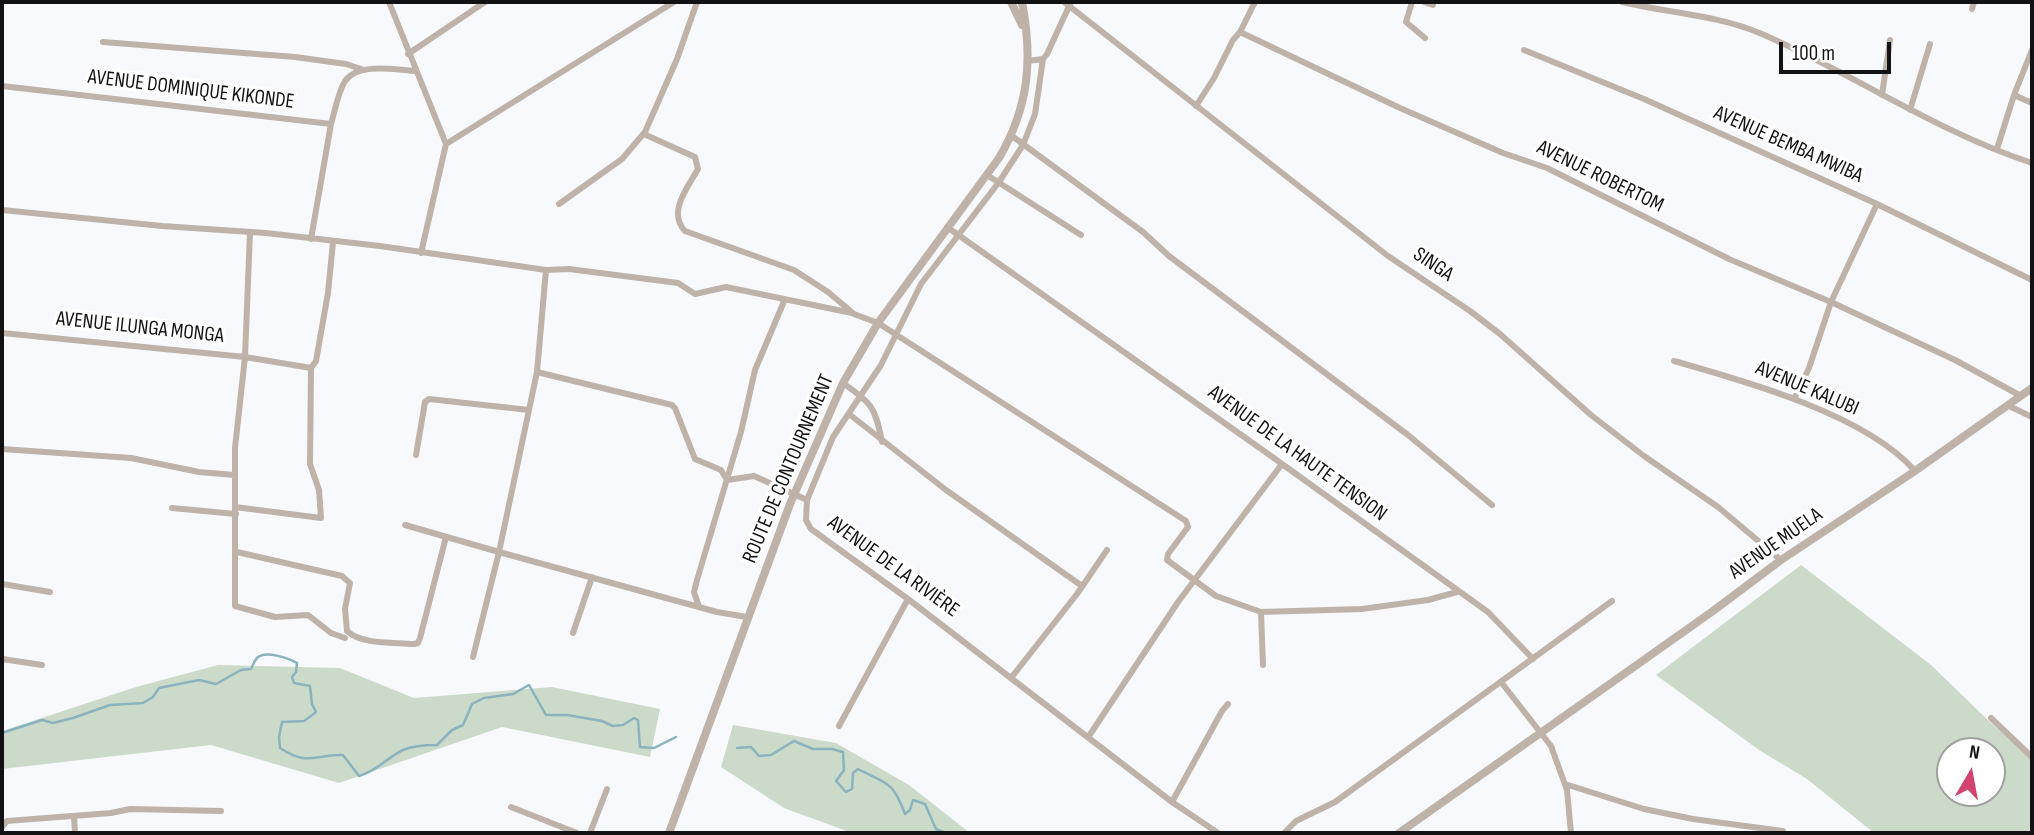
<!DOCTYPE html>
<meta charset="utf-8">
<style>
body{margin:0}
#map{position:relative;width:2034px;height:835px;overflow:hidden;background:#f7f9fd;font-family:"Sofia Sans Condensed",sans-serif}
canvas{display:block}
.frame{position:absolute;inset:0;border:4px solid #121214;pointer-events:none}
.north{position:absolute;left:1936px;top:737px;width:70px;height:70px;box-sizing:border-box;background:#fff;border:2px solid #a0a0a1;border-radius:50%;rotate:10deg;font-size:19px;font-weight:700;line-height:28px;text-align:center;color:#121214}
.north::after{content:'';display:block;margin:auto;width:24px;height:32px;background:#d2446e;clip-path:polygon(50% 0,100% 100%,50% 72%,0 100%)}
.scale{position:absolute;left:1779px;top:42px;width:112px;height:32px;box-sizing:border-box;border:4px solid #121214;border-top:0;padding-left:9px;font-size:21px;line-height:24px;white-space:nowrap;color:#121214;-webkit-text-stroke:5px #fff;paint-order:stroke}
</style>
<div id="map">
<canvas width="2034" height="835"></canvas>
<div class="frame"></div>
<div class="north">N</div>
<div class="scale">100 m</div>
</div>
<script>
const context = document.querySelector('canvas').getContext('2d');
context.lineJoin = 'round';
function paint(path, color) {
  context.fillStyle = color;
  context.fill(path, 'evenodd');
}
function stroke(path, color, width, dash) {
  context.strokeStyle = color;
  context.lineWidth = width;
  context.lineCap = dash ? 'butt' : 'round';
  context.setLineDash(dash || []);
  context.stroke(path);
}
function label(font, color, halo, rows, align = 'center') {
  context.font = font + ' "Sofia Sans Condensed",sans-serif';
  context.lineWidth = 7;
  context.setLineDash([]);
  context.textBaseline = 'middle';
  context.strokeStyle = halo;
  context.fillStyle = color;
  for (const [text, x, y, turn = 0] of rows) {
    context.save();
    context.translate(x, y);
    context.rotate((+turn || 0) * Math.PI / 180);
    context.textAlign = isNaN(turn) ? turn : align;
    if (halo) context.strokeText(text, 0, 0);
    context.fillText(text, 0, 0);
    context.restore();
  }
}
paint(new Path2D(`
 M1801 565 1931 665 1992 724 2032 758V833H1874L1807 779 1759 750 1656 675ZM1950 751H1992V793H1950Z
 M218 665 340 668 414 698 552 687 660 709 650 757 502 727 339 783 211 745 2 769V731L136 687Z
 M733 725 836 743 909 785 970 833H852L784 808 721 767Z`), '#ccdbc9');
stroke(new Path2D(`
 M2 733 42 720 53 723 73 718 110 705 143 703 153 697 159 688 199 680 216 684 241 670 251 669C253 665 254 661 257 658 265 650 288 658 297 663L296 672 292 677 294 683 310 686 312 704 316 712 304 721 282 722 279 737 280 748C309 767 314 754 343 755L359 776C379 770 386 758 403 750 413 746 427 745 437 745L452 730 463 725 472 704 484 698 513 694 529 685 546 715H567L602 721 613 726 623 725 634 718 638 720 640 747 654 748 676 737
 M737 748 751 747 759 756 771 755 794 741 813 749H832L843 752 844 770 836 781 846 792 852 789 853 773 858 769C887 784 893 781 905 814L910 810 913 800 925 804 936 829 946 833`), '#8ab2bf', 2.5);
stroke(new Path2D(`
 M389 2 446 144
 M697 2 677 59 645 132 646 135 695 157 698 169C688 187 667 212 685 231L794 270 828 292 854 314 878 323 1186 521 1188 527 1168 554 1167 560 1216 596 1261 612 1362 609 1428 600 1457 592
 M1064 2 1388 256 1470 311 1500 334 1591 415 1644 456 1718 507 1781 560
 M1412 2 1406 22 1425 38
 M1424 2 1433 5
 M1622 2C1669 13 1718 15 1762 34 1854 74 1937 132 2032 163
 M1972 9 1974 2
 M1240 32 1255 2
 M103 42 295 57 346 64 364 70
 M1524 50 1644 99 1877 204 2032 280
 M408 54 485 2
 M1028 61 1043 59 1047 54 1071 2
 M2 86 331 124C335 111 338 92 345 81 358 62 396 70 415 71
 M1882 95 1890 40
 M2014 95 2032 103
 M1196 106 1214 78 1233 40 1240 32 1400 108 1503 153 1547 168 1729 259 1831 302 1955 360 2021 396
 M1910 110 1930 44
 M1012 136 1143 232 1169 256 1408 435 1492 505
 M446 144 674 2
 M1997 149 2014 95 2032 50
 M987 175 1081 235
 M559 204 622 159 645 132
 M2 210 162 226 266 233 380 246 546 270 569 269 678 283 695 294 726 287 852 313
 M947 227 1264 451 1488 612 1533 659
 M250 232 245 357 235 448V606L275 617 308 615 331 633 345 638
 M311 239 331 124
 M421 253 446 144
 M546 270 537 372 672 405 675 408 695 459 721 470 727 480 754 476 807 500 806 520 811 529 908 599 1172 802 1218 833
 M2 333 245 357 311 368 316 361 328 293 333 242
 M1674 361C1745 381 1867 415 1915 471
 M537 372 499 552 717 612 747 617
 M843 383C872 404 875 406 882 442
 M1794 399 1809 368 1831 302 1877 204
 M2007 405 2032 417
 M849 414 946 490 1082 586
 M2 449 131 458 199 472 235 475
 M416 455 425 402 429 399 529 410
 M807 500 833 437 881 365 921 284 999 182 1023 145 1035 114 1043 59
 M235 507 321 518 319 490 310 464 311 368
 M172 508 236 514
 M405 525 499 552 473 657
 M237 552 342 576 350 583 345 609 347 631C362 645 394 642 414 644L418 643 420 638 446 537
 M2 584 50 592
 M699 607 694 592 697 580 741 432 755 370 785 299
 M1261 612 1263 665
 M573 633 592 577
 M2 659 42 665
 M1011 678 1077 594 1107 550
 M1501 682 1551 746 1567 790 1571 833
 M1991 718 2032 757
 M839 726 908 599
 M1089 736 1178 602 1282 464
 M1565 784 1644 809 1693 819 1783 831
 M1172 802 1222 711 1228 704
 M511 807 577 833
 M74 816 75 833
 M2 827 7 821 111 813 130 809 221 811
 M590 833 607 789
 M1284 833 1296 821 1335 802 1612 601`), '#bfb2a8', 6);
stroke(new Path2D(`
 M1011 2 1022 25
 M669 833 790 504 843 383 878 323 999 158C1029 107 1033 59 1022 2
 M1399 833 1713 611 1781 560 1915 471 2032 388`), '#bfb2a8', 8);
label('21px', '#121214', '#fff', [
 ["AVENUE DOMINIQUE KIKONDE",191,90,7],
 ["AVENUE BEMBA MWIBA",1788,145,24],
 ["AVENUE ROBERTOM",1600,177,26],
 ["SINGA",1433,265,34],
 ["AVENUE ILUNGA MONGA",140,328,6],
 ["AVENUE KALUBI",1807,389,23],
 ["AVENUE DE LA HAUTE TENSION",1297,454,36],
 ["ROUTE DE CONTOURNEMENT",789,469,-67],
 ["AVENUE MUELA",1776,544,-35],
 ["AVENUE DE LA RIVIÈRE",893,567,36]
]);
</script>
